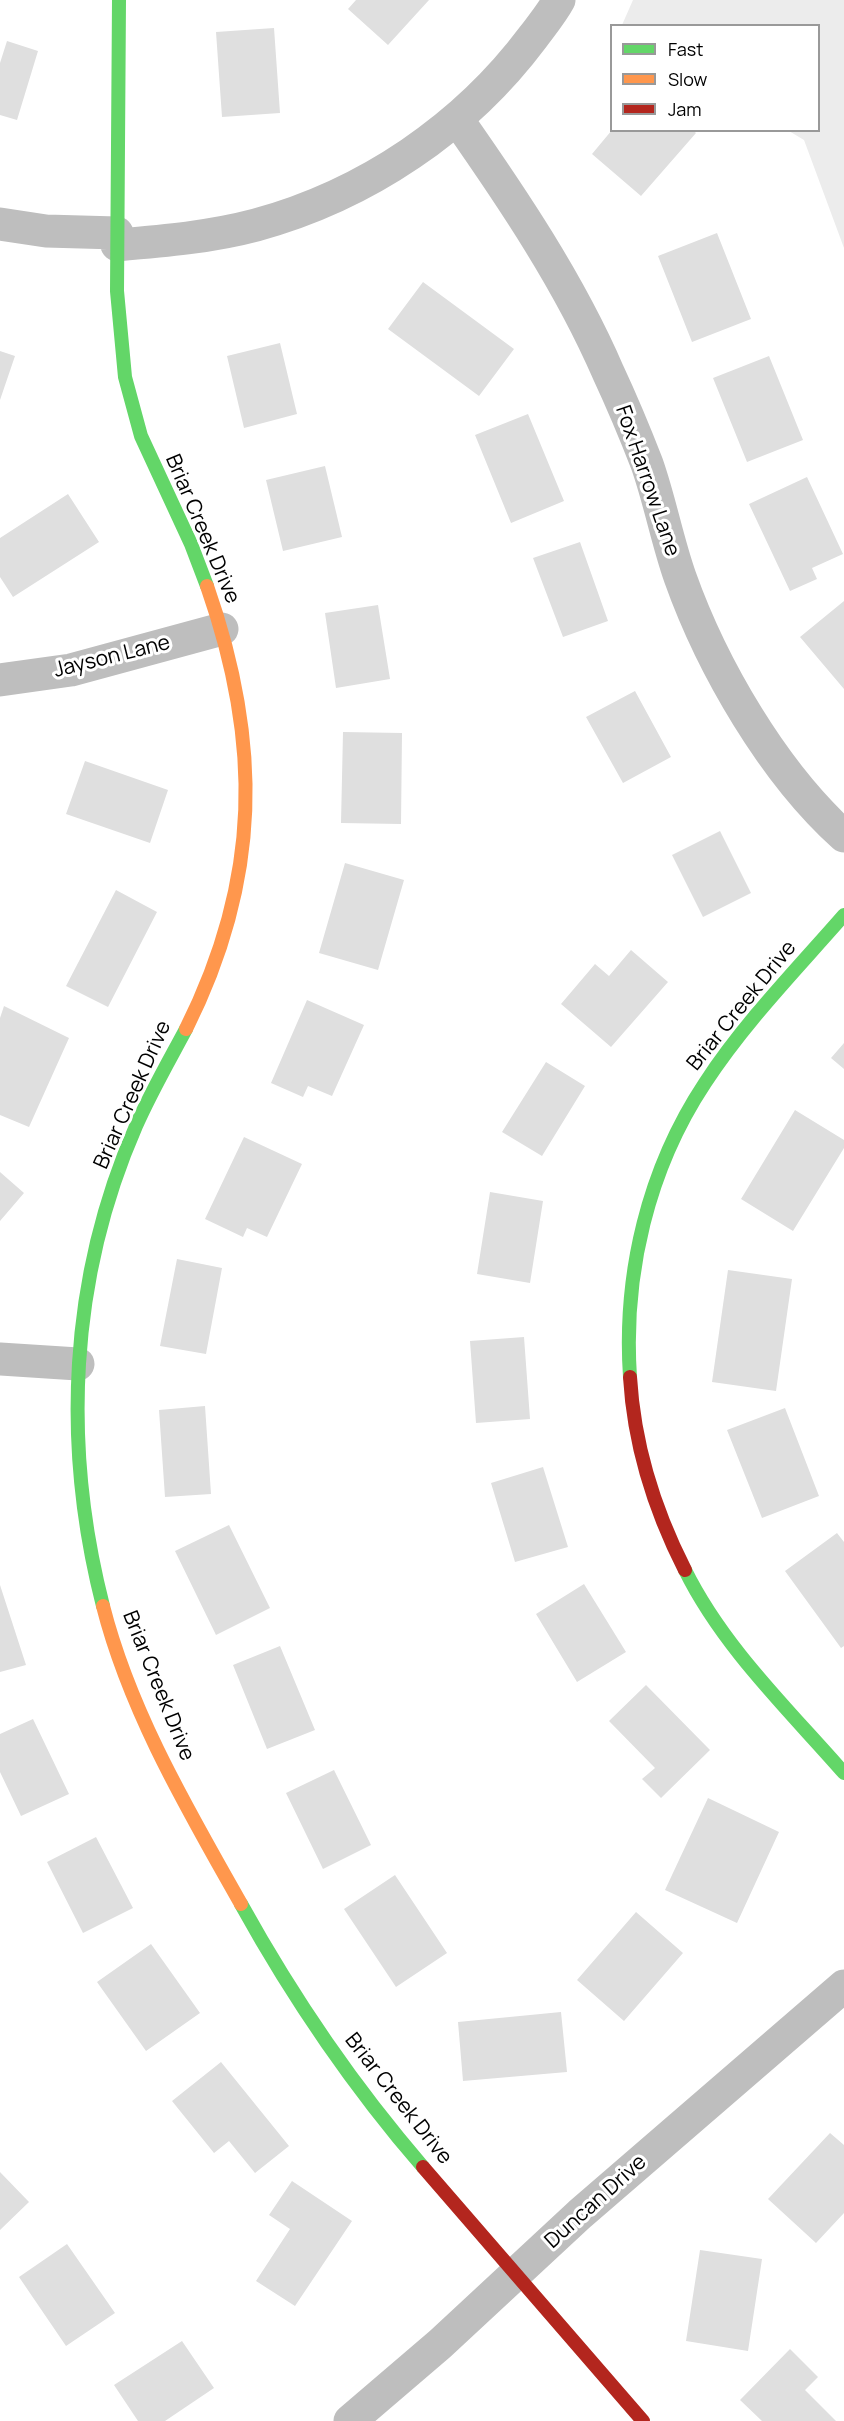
<!DOCTYPE html>
<style>
body{margin:0}
#map{position:relative;width:844px;height:2421px;overflow:hidden;background:#fff;font-family:Manrope,sans-serif}
canvas{display:block}
.legend{position:absolute;left:610px;top:24px;width:210px;height:108px;box-sizing:border-box;background:#fff;border:2px solid #999;margin:0;padding:8px 10px;list-style:none;font-size:18px;color:#000}
.legend li{display:flex;align-items:center;gap:12px;height:30px}
.legend b{width:30px;border:2px solid #999}
</style>
<div id="map">
<canvas width="844" height="2421"></canvas>
<ul class="legend">
<li><b style="height:8px;background:#63d668"></b>Fast</li>
<li><b style="height:8px;background:#ff974d"></b>Slow</li>
<li><b style="height:8px;background:#b3261e"></b>Jam</li>
</ul>
</div>
<script>
const context = document.querySelector('canvas').getContext('2d');
context.lineJoin = 'round';
function paint(path, color) {
  context.fillStyle = color;
  context.fill(path, 'evenodd');
}
function stroke(path, color, width, dash) {
  context.strokeStyle = color;
  context.lineWidth = width;
  context.lineCap = dash ? 'butt' : 'round';
  context.setLineDash(dash || []);
  context.stroke(path);
}
function label(font, color, halo, rows, align = 'center') {
  context.font = font + ' Manrope,sans-serif';
  context.lineWidth = 6;
  context.setLineDash([]);
  context.textBaseline = 'middle';
  context.strokeStyle = halo;
  context.fillStyle = color;
  for (const [text, x, y, turn = 0] of rows) {
    context.save();
    context.translate(x, y);
    context.rotate((+turn || 0) * Math.PI / 180);
    context.textAlign = isNaN(turn) ? turn : align;
    if (halo) context.strokeText(text, 0, 0);
    context.fillText(text, 0, 0);
    context.restore();
  }
}
paint(new Path2D(`
 M633 0H844V248L804 140 789 131 818 130V26L622 25Z`), '#ececec');
paint(new Path2D(`
 M356 0H429L388 45 348 9Z
 M274 28 280 113 222 117 216 32Z
 M7 41 38 51 17 120 0 115V63Z
 M612 130H693L696 133 641 196 592 154Z
 M717 233 751 319 692 342 658 256Z
 M423 282 514 349 479 396 388 329Z
 M280 343 297 414 244 428 227 356Z
 M0 351 15 356 0 400Z
 M769 356 803 440 747 462 713 378Z
 M528 414 564 501 511 523 475 435Z
 M325 466 342 537 283 551 266 480Z
 M807 477 843 554 812 568 817 579 790 591 749 504Z
 M68 494 99 542 13 597 0 577V538Z
 M580 542 608 621 563 637 533 558Z
 M844 601V689L800 637Z
 M378 605 390 679 336 688 325 613Z
 M635 691 671 757 623 783 586 717Z
 M343 732 402 733 401 824 341 823Z
 M85 761 168 790 150 843 66 814Z
 M720 831 751 893 703 917 672 855Z
 M345 863 404 880 378 970 319 953Z
 M116 890 157 912 108 1007 66 986Z
 M631 950 668 982 611 1047 561 1004 595 964 609 976Z
 M307 1000 364 1025 332 1096 308 1086 303 1097 271 1083Z
 M4 1006 69 1038 29 1127 0 1115V1018Z
 M844 1043V1069L831 1058Z
 M546 1062 585 1086 542 1156 502 1132Z
 M795 1110 844 1140V1148L793 1231 741 1199Z
 M244 1137 302 1164 267 1237 247 1228 243 1237 205 1219Z
 M0 1172 24 1193 0 1221Z
 M490 1192 543 1201 530 1283 477 1274Z
 M177 1259 222 1268 206 1354 160 1346Z
 M728 1270 792 1279 776 1391 712 1382Z
 M524 1337 530 1419 476 1423 470 1341Z
 M205 1406 211 1494 165 1497 159 1410Z
 M785 1408 819 1496 762 1518 727 1430Z
 M543 1467 568 1547 515 1562 491 1483Z
 M229 1525 270 1608 216 1635 175 1551Z
 M837 1533 844 1542V1646L841 1648 785 1571Z
 M584 1584 626 1652 577 1682 536 1614Z
 M0 1585 26 1665 0 1672Z
 M280 1646 315 1730 267 1749 233 1665Z
 M646 1685 710 1750 661 1798 642 1779 655 1768 609 1721Z
 M33 1719 69 1794 21 1816 0 1772V1734Z
 M334 1770 371 1845 323 1869 286 1793Z
 M708 1798 779 1832 737 1923 665 1890Z
 M96 1837 133 1908 83 1933 47 1862Z
 M395 1875 447 1953 396 1987 344 1909Z
 M636 1912 683 1953 624 2021 577 1980Z
 M151 1944 200 2013 146 2051 97 1982Z
 M561 2012 567 2072 463 2081 458 2022Z
 M221 2062 289 2146 255 2173 229 2141 214 2153 172 2101Z
 M830 2133 844 2145V2213L816 2243 768 2199Z
 M0 2172 29 2202 0 2230Z
 M292 2181 352 2221 295 2306 256 2281 290 2229 269 2215Z
 M67 2244 115 2313 66 2346 19 2277Z
 M700 2250 762 2259 748 2351 686 2341Z
 M182 2341 214 2388 165 2421H138L114 2385Z
 M790 2349 818 2377 805 2390 836 2421H762L740 2400Z`), '#dfdfdf');
stroke(new Path2D(`
 M457 119C513 199 569 282 608 372 622 402 635 433 647 464 660 501 667 540 680 577 712 667 773 772 844 836
 M0 224 46 231 117 233
 M117 245C164 241 211 237 256 225 366 195 465 128 533 37 542 25 552 13 559 0
 M0 680 71 670 222 629
 M0 1359 78 1364
 M350 2421 440 2344 580 2214 844 1986`), '#bebebe', 33);
stroke(new Path2D(`
 M119 0 117 291 125 377 141 436 191 544 207 586
 M630 1377C623 1274 648 1169 705 1083 745 1022 796 970 844 915
 M685 1570C723 1647 788 1709 844 1773
 M103 1606C62 1446 69 1279 136 1126 151 1092 169 1061 186 1029
 M241 1904C293 1998 353 2086 423 2167`), '#63d668', 14);
stroke(new Path2D(`
 M186 1029C261 879 262 743 207 586
 M103 1606C130 1712 188 1810 241 1904`), '#ff974d', 14);
stroke(new Path2D(`
 M630 1377C634 1445 654 1509 685 1570
 M423 2167 643 2421`), '#b3261e', 14);
label('21px', '#000', '#fff', [
 ["Fox Harrow Lane",647,481,71],
 ["Briar Creek Drive",202,529,67],
 ["Jayson Lane",112,657,-14],
 ["Briar Creek Drive",742,1006,-51],
 ["Briar Creek Drive",133,1095,-66],
 ["Briar Creek Drive",158,1686,68],
 ["Briar Creek Drive",398,2099,52],
 ["Duncan Drive",596,2202,-42]
]);
</script>
